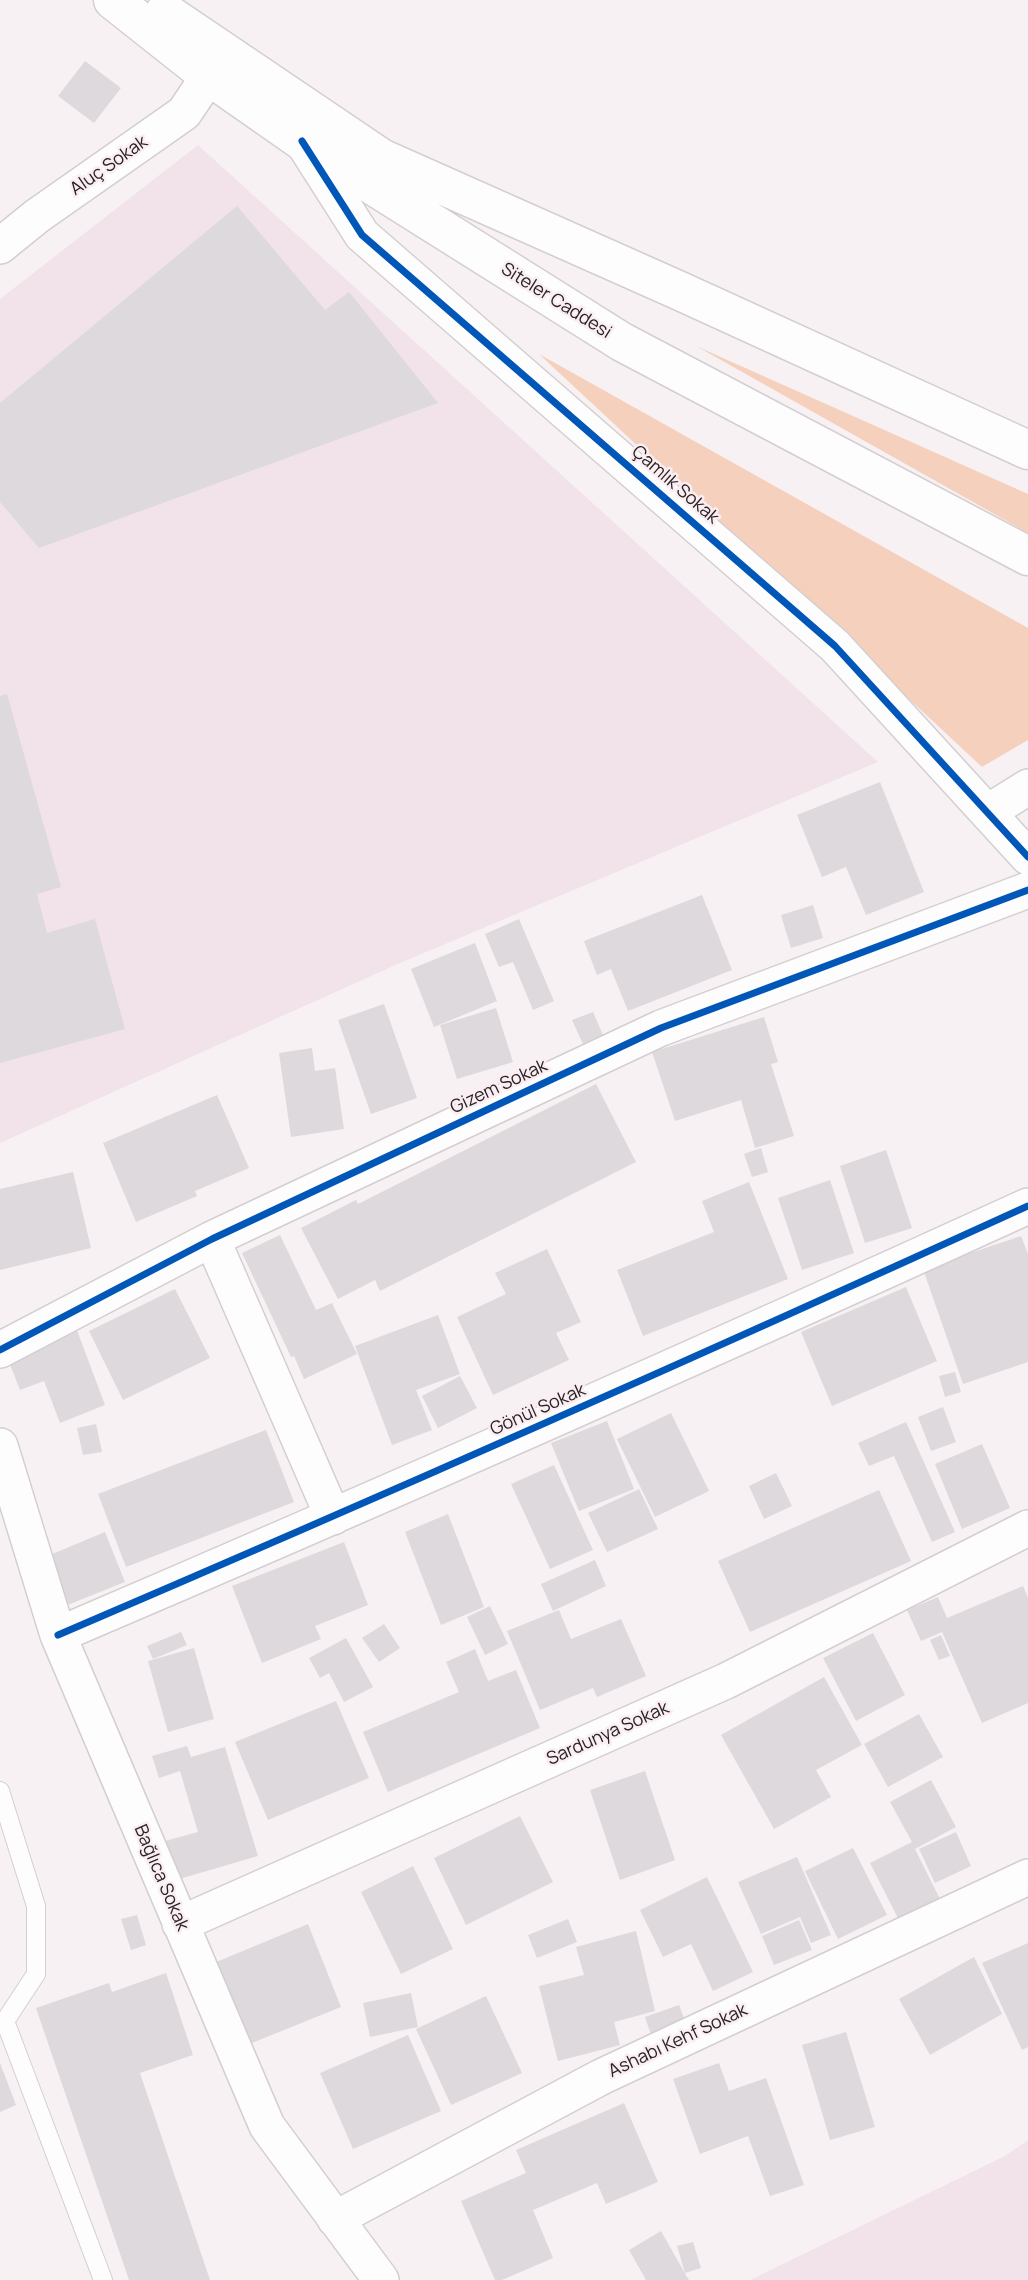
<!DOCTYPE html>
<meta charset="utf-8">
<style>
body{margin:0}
canvas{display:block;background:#f8f1f4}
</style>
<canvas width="1028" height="2280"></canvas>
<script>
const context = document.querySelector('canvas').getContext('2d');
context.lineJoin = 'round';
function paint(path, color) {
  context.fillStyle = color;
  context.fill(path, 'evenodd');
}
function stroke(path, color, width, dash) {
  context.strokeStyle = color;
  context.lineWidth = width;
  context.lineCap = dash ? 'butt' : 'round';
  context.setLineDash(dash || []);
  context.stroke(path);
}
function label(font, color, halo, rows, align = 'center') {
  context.font = font + ' Manrope,sans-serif';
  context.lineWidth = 5;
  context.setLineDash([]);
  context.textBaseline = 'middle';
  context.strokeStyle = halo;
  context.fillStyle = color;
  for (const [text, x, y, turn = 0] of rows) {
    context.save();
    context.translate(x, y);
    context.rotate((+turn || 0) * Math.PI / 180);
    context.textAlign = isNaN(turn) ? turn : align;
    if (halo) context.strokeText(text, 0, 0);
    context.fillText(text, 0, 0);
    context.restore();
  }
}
paint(new Path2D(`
 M198 145 878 762 400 963 0 1143V299Z
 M1028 2140V2280H750L1005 2156Z`), '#f1e3e9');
paint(new Path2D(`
 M696 346 1028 494V533Z
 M539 354 1028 628V740L982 767Z`), '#f5d0bd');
paint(new Path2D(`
 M85 61 121 88 94 123 58 96Z
 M237 206 325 310 349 292 438 403 39 548 0 502V403Z
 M7 694 61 887 37 894 47 933 95 919 125 1029 0 1063V696Z
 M880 782 924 892 866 915 846 867 822 877 797 815Z
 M702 895 732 970 628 1011 611 969 597 975 584 941Z
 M813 905 823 938 791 948 781 915Z
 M519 919 554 1001 533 1010 513 962 499 967 485 934Z
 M475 943 497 1001 434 1027 411 969Z
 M384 1004 417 1098 371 1114 338 1020Z
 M496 1008 513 1062 457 1079 440 1025Z
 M593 1012 603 1035 583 1044 572 1020Z
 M764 1017 778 1062 771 1064 794 1136 755 1148 741 1100 675 1121 652 1052Z
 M312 1048 315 1071 335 1068 344 1129 291 1137 279 1053Z
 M596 1084 636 1162 380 1291 375 1280 338 1299 301 1228 356 1200 358 1204Z
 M217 1095 249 1168 195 1191 197 1196 136 1222 103 1143Z
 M761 1148 768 1172 752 1177 744 1154Z
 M886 1150 912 1228 865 1243 840 1166Z
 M73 1172 91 1248 0 1270V1189Z
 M830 1180 854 1253 802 1270 778 1198Z
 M749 1182 788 1279 643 1336 617 1270 714 1232 702 1201Z
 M280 1235 316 1310 332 1303 357 1354 304 1379 294 1356 291 1357 242 1253Z
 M1021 1236 1028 1254V1362L963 1384 923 1269Z
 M547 1249 581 1322 556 1333 569 1360 493 1395 457 1317 506 1294 495 1273Z
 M906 1287 937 1361 832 1406 801 1332Z
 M175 1289 210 1358 123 1400 89 1331Z
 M438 1315 460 1374 416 1390 432 1430 392 1445 355 1346Z
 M75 1325 105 1405 60 1423 44 1381 20 1390 5 1352Z
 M955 1372 961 1392 945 1397 939 1376Z
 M460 1376 477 1408 438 1428 422 1396Z
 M943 1407 956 1442 931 1451 918 1417Z
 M671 1413 709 1491 655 1517 617 1439Z
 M607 1421 634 1489 579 1511 551 1443Z
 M906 1422 955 1532 932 1542 894 1456 869 1466 858 1443Z
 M96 1424 102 1452 83 1455 77 1428Z
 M266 1430 294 1502 126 1567 98 1494Z
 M982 1444 1010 1508 962 1529 935 1464Z
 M554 1465 593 1550 550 1569 511 1484Z
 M776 1473 792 1506 764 1519 749 1486Z
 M639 1489 658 1529 607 1552 588 1513Z
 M879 1490 911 1561 750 1632 718 1561Z
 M448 1514 484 1607 441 1625 405 1532Z
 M105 1532 125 1582 65 1606 45 1557Z
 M344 1542 368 1605 315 1626 321 1639 262 1663 232 1586Z
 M595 1560 606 1586 553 1611 541 1584Z
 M1023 1586 1028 1598V1703L982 1723 942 1632 921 1641 907 1610 938 1597 947 1618Z
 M490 1606 508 1644 485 1655 467 1617Z
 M559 1610 571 1639 621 1619 646 1676 597 1697 593 1688 540 1710 507 1631Z
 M384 1624 400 1648 379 1662 362 1638Z
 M181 1632 187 1645 153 1659 147 1646Z
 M873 1633 905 1695 856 1721 823 1658Z
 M941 1635 950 1656 939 1660 930 1640Z
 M346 1638 373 1687 344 1702 329 1673 320 1678 309 1658Z
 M194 1648 214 1719 168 1732 148 1661Z
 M475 1649 488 1681 516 1670 540 1728 388 1792 363 1732 459 1692 446 1662Z
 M824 1677 862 1745 816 1770 831 1797 774 1829 721 1735Z
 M336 1701 369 1778 268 1820 235 1742Z
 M919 1714 943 1757 888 1787 864 1744Z
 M187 1746 191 1757 225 1747 258 1856 176 1880 165 1841 198 1832 180 1771 159 1778 152 1756Z
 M645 1771 675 1860 620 1880 590 1790Z
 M931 1780 956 1827 915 1849 944 1907 903 1928 870 1863 912 1842 890 1802Z
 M520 1816 553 1882 466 1925 434 1858Z
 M956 1832 971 1866 935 1883 919 1849Z
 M853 1848 887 1915 838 1939 805 1871Z
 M797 1857 831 1935 811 1943 800 1917 761 1934 738 1882Z
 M413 1866 453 1949 401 1974 361 1892Z
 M707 1877 753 1972 713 1991 691 1944 663 1957 640 1910Z
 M137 1915 146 1945 131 1950 121 1919Z
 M568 1919 577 1942 537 1958 528 1935Z
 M799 1920 812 1950 774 1965 762 1936Z
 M308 1924 341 2007 242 2047 209 1965Z
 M636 1931 655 2011 614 2022 620 2045 558 2061 539 1986 584 1975 576 1947Z
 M1028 1943V2047L1022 2050 982 1963Z
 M974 1957 1002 2014 930 2055 899 1999Z
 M166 1973 193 2055 140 2073 210 2280H129L36 2008 109 1983 112 1992Z
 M411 1993 418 2027 370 2037 363 2003Z
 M486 1996 522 2073 451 2105 416 2029Z
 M679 2005 687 2026 652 2038 645 2017Z
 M846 2032 875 2127 830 2140 802 2045Z
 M408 2035 441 2111 353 2149 320 2073Z
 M0 2063 16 2105 0 2112Z
 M719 2063 729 2091 766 2078 804 2185 770 2196 748 2136 700 2154 673 2079Z
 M624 2103 658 2182 606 2204 597 2183 533 2210 553 2258 502 2280H495L461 2201 526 2173 516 2150Z
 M661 2231 687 2277 689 2280H646L629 2250Z
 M693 2242 701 2268 685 2273 677 2246Z`), '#ddd9dc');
const lane = new Path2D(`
 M0 1791 36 1906V1974L5 2021 0 2023
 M5 2021 103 2280`);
const street = new Path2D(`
 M302 141 362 235 835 646 1028 857
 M0 246 37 216 184 113 209 76
 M988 812 1028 787
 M212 1239 333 1517
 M0 1350 212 1239 661 1028 1028 890
 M0 1446 58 1635 267 2126 381 2280
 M58 1635C383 1496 706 1353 1028 1206
 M180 1924 726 1681 1028 1528
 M335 2219 601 2077 1028 1877`);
const secondary = new Path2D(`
 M113 0 209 76 302 141 622 342 1028 556
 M165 12 381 158 680 291 1028 450`);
stroke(lane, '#d4ced0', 20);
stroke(street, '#d4ced0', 38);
stroke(secondary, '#d4ced0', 41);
stroke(lane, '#fefdfd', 18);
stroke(street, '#fefdfd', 35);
stroke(secondary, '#fefdfd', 38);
stroke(new Path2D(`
 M302 141 362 235 835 646 1028 857
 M0 1350 212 1239 661 1028 1028 890
 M58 1635C383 1496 706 1353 1028 1206`), '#0057b8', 7);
label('18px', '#272325', '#fbeef3', [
 ["Aluç Sokak",109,166,-35],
 ["Siteler Caddesi",556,301,32],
 ["Çamlık Sokak",675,485,41],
 ["Gizem Sokak",499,1087,-25],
 ["Gönül Sokak",538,1410,-24],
 ["Sardunya Sokak",608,1734,-24],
 ["Bağlıca Sokak",161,1878,67],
 ["Ashabı Kehf Sokak",678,2041,-25]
]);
</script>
